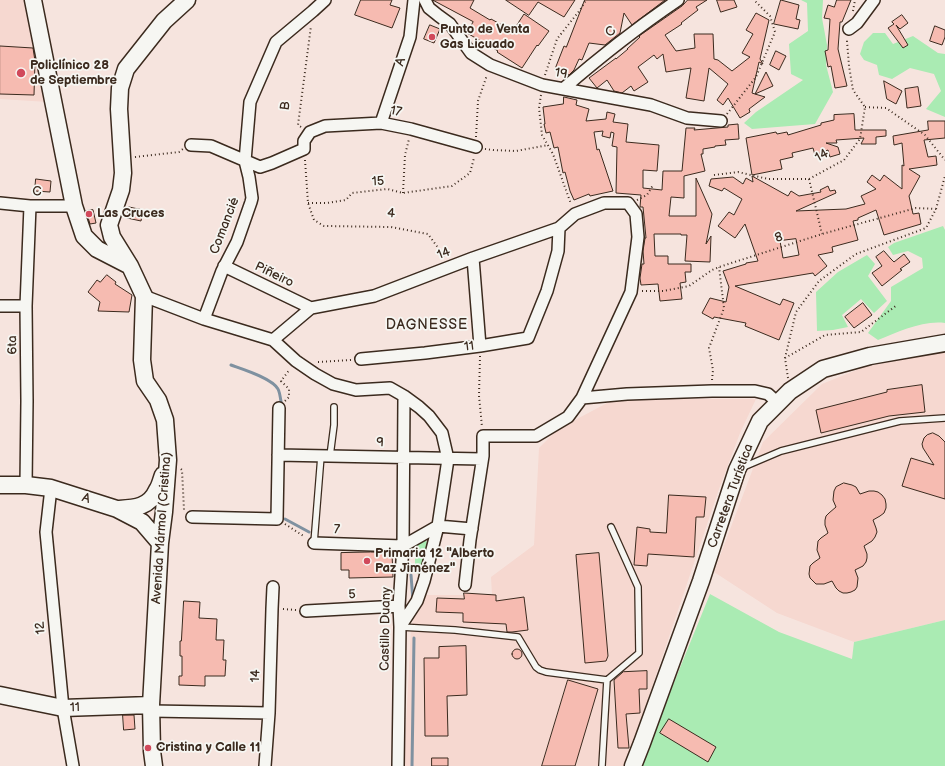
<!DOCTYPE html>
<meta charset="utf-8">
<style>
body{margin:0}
canvas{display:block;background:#f6e4de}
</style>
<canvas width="945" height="766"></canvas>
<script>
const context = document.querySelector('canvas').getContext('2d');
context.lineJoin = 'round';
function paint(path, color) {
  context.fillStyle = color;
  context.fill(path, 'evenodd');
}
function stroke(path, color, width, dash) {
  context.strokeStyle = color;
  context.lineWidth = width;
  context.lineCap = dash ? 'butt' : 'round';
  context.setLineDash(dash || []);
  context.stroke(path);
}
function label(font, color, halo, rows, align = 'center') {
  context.font = font + ' "Balsamiq Sans",sans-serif';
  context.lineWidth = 3.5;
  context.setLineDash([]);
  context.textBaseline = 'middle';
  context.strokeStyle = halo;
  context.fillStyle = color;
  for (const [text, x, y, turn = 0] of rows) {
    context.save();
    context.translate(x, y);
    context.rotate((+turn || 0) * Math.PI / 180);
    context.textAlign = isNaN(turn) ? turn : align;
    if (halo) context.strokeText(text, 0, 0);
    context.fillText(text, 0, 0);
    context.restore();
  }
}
paint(new Path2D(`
 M0 0H25L48 102 0 99Z
 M936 353H945V620L854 642 777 613 714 572 763 442 822 384 864 367Z
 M644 399H756L740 433 719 489 630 752 624 766H404L411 627 420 595H492L491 577 534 545 539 448 558 429 609 402Z`), '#f6d8d0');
paint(new Path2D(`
 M801 0H823L822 18 827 45 826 65 833 92 815 124 752 129 744 123 756 112 803 80 791 74 789 44 808 31 807 3Z
 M873 33H885L893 44 913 36 938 53 945 54V117L926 109 941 91 934 74 910 68 892 79 879 75 877 65 864 60 860 54 864 42Z
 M943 226 945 230V323C923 320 898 332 878 340L868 333 891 301V287L923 268 922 258 908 251 893 255 888 247 894 243Z
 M867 255 875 264 868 276 887 301 874 313 861 299 842 315 848 327 833 330 817 331 816 292 838 272Z
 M425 540 427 542 423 574 415 573V542Z
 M710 594 779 632 852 659 854 642 945 620V766H640Z`), '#aaebb3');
stroke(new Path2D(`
 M231 365C242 369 272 378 278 389 280 392 281 403 282 407
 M285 519 309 532
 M411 575 413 601
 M412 766 414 638`), '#7f91a0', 3);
const building = new Path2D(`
 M361 0H392L390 5 400 8 392 28 355 15Z
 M433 0H474L470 8 490 20 491 19 513 31 524 14 549 31 538 46 537 45 522 68 497 52 498 51 467 33 473 22Z
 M506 0H575L564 17 538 2 529 15Z
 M585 0H665L632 25 624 13 620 33 605 45 589 43 582 60 579 59 574 70 569 75 555 69 564 46 566 47Z
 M688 0H707L696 7 698 10 681 23 682 24 665 35 676 51 695 48 694 34H713L714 59 718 60 732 71 750 57 742 53 753 34 746 30 756 13 769 20 760 59 763 64 759 62 752 93 755 94 766 72 773 86 755 94 765 97 749 109 750 112 740 118 728 98 723 105 717 100 728 84 709 68 704 101 686 98 691 68 666 72 663 54 657 59 654 55 638 67 648 82 634 91 631 86 622 93 614 91 607 80 597 88 589 78 616 58V59L628 49H627L640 37 639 36 682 6Z
 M717 0H734L737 7 721 12Z
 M781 0 799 5 796 19 800 20 798 29 774 24Z
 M837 0H851L842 22H840L838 49 847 86 835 88 831 66 828 67 825 51 828 50 830 19 824 18 828 5 834 7Z
 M902 15 908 23 900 29 896 25 908 45 903 48 888 28 894 24 892 22Z
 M430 25 440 29 434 43 424 39Z
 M935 26 945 30V37L942 45 930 41Z
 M0 46 33 48 35 61 34 95 0 94Z
 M776 51 786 56 779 70 770 65Z
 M884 81 902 91 896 104 887 99Z
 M918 87 921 106 907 108 905 89Z
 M564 97 577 100 576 105 589 109 586 121 606 119 607 112 615 114 613 122 628 124 626 142 659 145 657 171 643 170V188L662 190 663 171H682L686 128H695L694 130 728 127V125L738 124 739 139 725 140 726 145 715 146V147L703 149V154H701L705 171 684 176V198L671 197 669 216H696V178L712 214 706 244 711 236 710 262 685 261 687 235H681V234H654L655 256H668V264H691V272H685L686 282 680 283 682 299 660 301 658 284 641 285 640 278 642 264H644L643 251 645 238H646L643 207H640L641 195 616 193 617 147 612 146 614 133 611 132 610 138 602 136 603 131 594 132 597 150 599 149 613 191 590 196 589 194 574 200 570 191 565 172 563 173 558 147 554 148 550 132 546 133 544 124H545L543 107 563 104Z
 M854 114 855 130H886V136L876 137V144H861L864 138 836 140 837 143H826L838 147 840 154 830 157 828 150 815 155 813 148 792 153 793 157 780 160 782 169 752 175 746 138 776 132 777 134 787 132 788 135 821 125V123L834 120V115Z
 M928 121H945V138L924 140 928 157 936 156 937 165 909 169 920 176 909 196 913 214 919 213 921 224 884 235 876 210 858 218V220L853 221 858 240 832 247 833 252 818 255 827 266 815 276 813 273 735 286 780 305 783 299 794 303 779 340 745 326 746 323 714 317 713 319 702 313 710 298 726 302 729 287 723 271 746 264V263L758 261 745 224 735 238 718 226 729 212 734 215 742 199 724 188 722 191 709 186 711 179 733 177 743 184 746 178 753 182 752 176 788 196 791 191 799 196 821 192 820 190 828 186 830 191 835 190 836 193 796 211 846 209 865 204 861 196 876 189 867 182 872 175 880 181 884 175 902 189V165L904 166 902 143 894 145 893 136 928 130ZM796 239 799 255 783 258 780 241Z
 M36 179 51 181 50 192 35 191Z
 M129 207 143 210 141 221 127 218Z
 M93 210 96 223 90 224 86 211Z
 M884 251 891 259 894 262 904 254 910 262 900 269 902 270 882 286 872 273 882 266 876 257Z
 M107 275 116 282 115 284 132 295 129 312 98 311 100 302 88 292 97 280 100 282Z
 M863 303 872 315 854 328 845 317Z
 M922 385 925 412 889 416 821 433 816 410 887 392V390Z
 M933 433 939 436 945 442V499L902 486 911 458 934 465 923 448 922 444 924 438 927 435Z
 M844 483 852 485 856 487 860 494 869 491H874L878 492 882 495 885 499 886 504V508L884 513 880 516 873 520 876 528 877 532 875 537 872 541 864 546 867 554V558L866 562 863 566 855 570 858 578 857 587 855 590 851 592 847 593H843L839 591 836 588 832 581 824 584H816L810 578 809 574 810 566 813 563 820 558 817 550 818 541 821 538 828 533 825 525V520L826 516 829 513 836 507 833 500 834 491 836 487Z
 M669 495 706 497 704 517H696L694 557 648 554 647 566 634 565 637 527 650 529V532L666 533Z
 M371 552 392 553 393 577 349 578V570H341V553Z
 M599 553 608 656 606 661 585 663 576 555Z
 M464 593 496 595V601L524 597 528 630 512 632H507L506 624 463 622V613L436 612 437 598 464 599Z
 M184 601 200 602 199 618 217 619 216 640H224L223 660H226L225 676H205V686L179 685V676H182V656H180V641H181Z
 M466 646 467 695 447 696 448 736H425L424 658H439V647Z
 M512 654a5 5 0 1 1 10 0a5 5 0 1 1-10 0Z
 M647 671V689H639L640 713 626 714 629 748H618L614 680 623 672Z
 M568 680 598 689 575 766H542Z
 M123 715H134L135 729 124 730Z
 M669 719 716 747 708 762 660 733Z
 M432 758H448V766H432Z`);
paint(building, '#f6bbb1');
stroke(building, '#3b2a1e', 1);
const lane = new Path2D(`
 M330 456 334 425V407
 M741 468 781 451 900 421 945 418
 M314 543 321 456
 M400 627 455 630 518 637 536 667 540 670 546 672 607 680 602 766
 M607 680 639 653 638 587 611 527`);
const street = new Path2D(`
 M425 0 429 8 439 16 450 24 471 53 490 65 542 85 651 105 687 118 721 121
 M849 29 857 23 874 0
 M563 89C600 57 638 27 678 0
 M381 123 410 37 414 0
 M191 145 211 146 260 167 272 163 304 149V141L310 132 325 126 381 123 411 129 476 147
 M0 203 30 206H74
 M473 258 480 346
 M224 266 311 308
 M144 296 204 319 273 340 296 361 315 374 333 384 356 390 390 388 404 396 419 407 429 416 442 433 448 459 438 526 424 581 417 601 400 627
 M0 306H26
 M204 319 222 271 237 242 251 202 252 198 249 177 245 161 250 102 276 42 313 11 325 0
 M273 340 311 308 374 296 473 258 559 228 575 214 604 203H628L636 214 638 237 631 292 582 398
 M361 359 425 353 480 346 528 338 547 291 558 251 559 228
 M278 455 482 459
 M26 485 27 401 26 306 30 206
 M51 488 46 532 63 708 73 766
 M192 517 277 519 279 408
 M314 543 403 546 438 526 472 529
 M465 585 470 540 483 456V436H536L568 417 582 398 627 394 712 391H755L768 394 778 403
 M306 611 399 606
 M151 711 269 713
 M265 766 269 713 272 609 273 587
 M398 766 400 627 399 606 403 546 404 396`);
const secondary = new Path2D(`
 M33 0 74 206 84 236 97 249 130 266
 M0 485H26L51 488 117 509 142 522 160 543
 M117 509C134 508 149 508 157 490 160 486 161 480 163 475
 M0 695 63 708 151 705
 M154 766 152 751 151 705 160 543 164 512 168 460 165 420 158 400 145 381 142 360 144 296 130 266 112 237 109 225 121 190 123 173 119 109 120 88 126 69 164 21 187 0
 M633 766 642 743 701 581 737 470 760 421 790 391 823 369 870 356 945 343`);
stroke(lane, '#3b2a1e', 8);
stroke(street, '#3b2a1e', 14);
stroke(secondary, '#3b2a1e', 19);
stroke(new Path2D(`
 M853 11 855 0
 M545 75 557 39 580 10 586 0
 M541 95 539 108 542 135 553 154 571 204
 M865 107 886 108 925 135 945 160
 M727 114 756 77 775 32 770 16 754 0
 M301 127 298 125 311 26
 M476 137 478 101 487 75
 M485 149 493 150 516 151 548 145
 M135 157 179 152 183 149
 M305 160 308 203 314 220 324 226 391 227 428 234 439 249 445 259
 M714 175 738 172 768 179H809L844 160 860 139 865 107 853 90 849 66 847 41V39
 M809 179 822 234
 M403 193 405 155 409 139
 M637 200 647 195 653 185
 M308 203H327L346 200 352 193 387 189 403 193 452 186 470 173 474 158
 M642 291H663L689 286 712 270 719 267 822 234 916 208 936 209
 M480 356 479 396 482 427
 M785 358 825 335 861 332 897 305
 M318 362 352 360
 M788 378 785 358 796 312 819 281 856 254 926 228 936 209 945 176
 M712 380 713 370 709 348 724 308 719 267
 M285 401 289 397V389L281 381 290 369
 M181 469 182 470 184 510
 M285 524 305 537
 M283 609 296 610`), '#3b2a1e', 2, [1, 3]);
stroke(lane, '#f6f6f2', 5.5);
stroke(street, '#f6f6f2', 11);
stroke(secondary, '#f6f6f2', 16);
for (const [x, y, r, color] of [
 [432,37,4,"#d1495b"],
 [21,73,5,"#d1495b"],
 [89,214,4,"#d1495b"],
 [367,561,4,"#d1495b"],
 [148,748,4,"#d1495b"]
]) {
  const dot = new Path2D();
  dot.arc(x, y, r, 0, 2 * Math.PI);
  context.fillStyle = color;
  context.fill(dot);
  stroke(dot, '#f6f6f2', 1.5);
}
label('bold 13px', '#3b2a1e', '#f6f6f2', [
 ["Punto de Venta",440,30],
 ["Gas Licuado",440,45],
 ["Policlínico 28",30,66],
 ["de Septiembre",30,81],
 ["Las Cruces",97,214],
 ["Primaria 12 \"Alberto",375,554],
 ["Paz Jiménez\"",375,569],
 ["Cristina y Calle 11",156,748]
], 'left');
label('13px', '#3b2a1e', '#f6f6f2', [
 ["C",611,32,-38],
 ["A",401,62,-71],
 ["19",561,74,10],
 ["B",286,106,-82],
 ["17",396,112,11],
 ["14",822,156,-28],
 ["15",378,182,-3],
 ["C",37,192,1],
 ["4",391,214,6],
 ["Comancié",225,226,-69],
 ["8",779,238,-17],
 ["14",444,254,-21],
 ["Piñeiro",274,275,26],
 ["6ta",13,345,-91],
 ["11",469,347,-7],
 ["9",380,443,1],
 ["Carretera Turística",731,496,-70],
 ["A",86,499,18],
 ["Avenida Mármol (Cristina)",162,528,-86],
 ["7",337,530,1],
 ["5",352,595,-3],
 ["12",41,628,-95],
 ["Castillo Duany",386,629,-89],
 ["14",256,676,-88],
 ["11",75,708,-2]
]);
context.letterSpacing = '1px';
label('14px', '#3b2a1e', '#f6f6f2', [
 ["DAGNESSE",427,325]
]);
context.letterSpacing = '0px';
</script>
